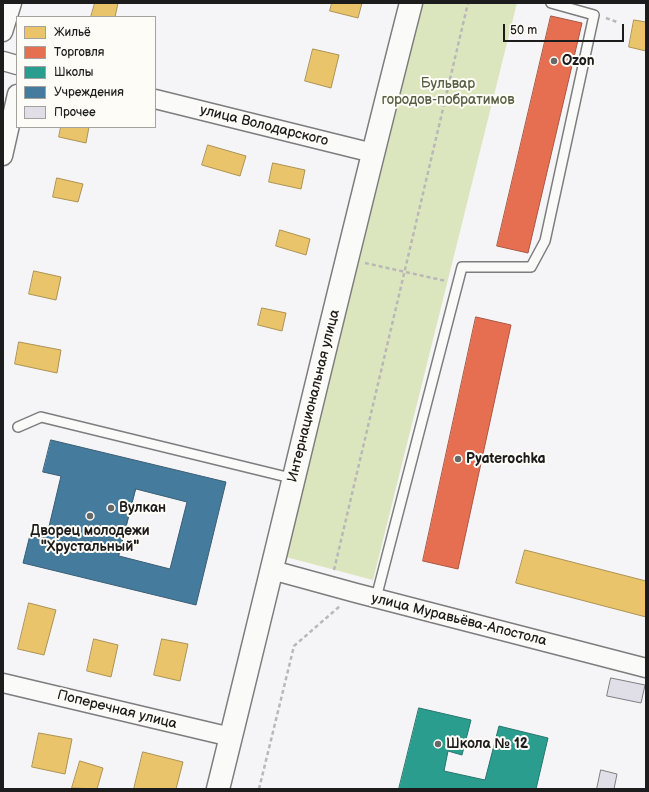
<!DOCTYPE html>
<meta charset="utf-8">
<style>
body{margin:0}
#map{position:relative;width:649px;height:792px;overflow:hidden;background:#f5f4f6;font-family:"Balsamiq Sans",sans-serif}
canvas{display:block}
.frame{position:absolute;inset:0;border:4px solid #1c1c1c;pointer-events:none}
.legend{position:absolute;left:16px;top:16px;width:140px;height:112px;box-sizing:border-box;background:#fdfcf7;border:1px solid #a3a29f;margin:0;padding:5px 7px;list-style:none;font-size:12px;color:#1c1c1c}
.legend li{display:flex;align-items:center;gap:8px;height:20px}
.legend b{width:20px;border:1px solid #a3a29f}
.scale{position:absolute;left:503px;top:24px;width:121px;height:18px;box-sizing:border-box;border:2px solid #1c1c1c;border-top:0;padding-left:5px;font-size:12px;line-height:14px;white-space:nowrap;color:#1c1c1c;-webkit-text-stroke:3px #fdfcf7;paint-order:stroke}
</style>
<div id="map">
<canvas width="649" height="792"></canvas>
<div class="frame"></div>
<ul class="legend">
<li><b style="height:11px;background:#e9c46a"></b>Жильё</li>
<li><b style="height:11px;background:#e76f51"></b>Торговля</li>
<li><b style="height:11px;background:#2a9d8f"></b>Школы</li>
<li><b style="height:11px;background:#457b9d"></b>Учреждения</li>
<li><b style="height:11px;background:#e0dfe8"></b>Прочее</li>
</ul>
<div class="scale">50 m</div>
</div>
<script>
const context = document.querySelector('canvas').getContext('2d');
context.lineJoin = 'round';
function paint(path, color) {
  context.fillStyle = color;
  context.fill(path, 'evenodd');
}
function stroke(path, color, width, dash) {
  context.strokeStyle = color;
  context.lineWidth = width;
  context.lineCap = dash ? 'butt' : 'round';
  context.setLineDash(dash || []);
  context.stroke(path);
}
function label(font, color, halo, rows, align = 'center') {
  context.font = font + ' "Balsamiq Sans",sans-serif';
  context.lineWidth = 4;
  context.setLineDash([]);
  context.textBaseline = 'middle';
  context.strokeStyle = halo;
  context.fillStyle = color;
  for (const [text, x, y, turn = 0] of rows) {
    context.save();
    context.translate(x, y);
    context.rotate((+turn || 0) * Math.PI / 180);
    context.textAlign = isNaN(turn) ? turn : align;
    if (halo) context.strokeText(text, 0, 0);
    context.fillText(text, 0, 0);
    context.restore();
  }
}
paint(new Path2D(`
 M423 3H517L373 580 286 557Z`), '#dce6be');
const homes = new Path2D(`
 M95 3H118L115 17H91Z
 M332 3H362L358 18 330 11Z
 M634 20 646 22V51L629 47Z
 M313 49 339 55 331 88 305 81Z
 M61 127H89L86 143 59 137Z
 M208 145 246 156 240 176 202 165Z
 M273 163 305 170 301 189 269 182Z
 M57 178 83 184 78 202 53 197Z
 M280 230 310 239 306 255 276 246Z
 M34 271 61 277 56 300 29 294Z
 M262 308 286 313 282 331 258 325Z
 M19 342 61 350 57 373 15 364Z
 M525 550 646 581V617L516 583Z
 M29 603 56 610 44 655 18 649Z
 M94 639 118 645 111 677 87 671Z
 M162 639 188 644 180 681 154 675Z
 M39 733 72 739 65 774 32 767Z
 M143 752 183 762 176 789H134Z
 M80 761 103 768 97 789 72 788Z`);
paint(homes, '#e9c46a');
stroke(homes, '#ac9253', 1);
const shops = new Path2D(`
 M551 16 582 23 528 253 497 246Z
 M476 317 511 325 458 569 423 561Z`);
paint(shops, '#e76f51');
stroke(shops, '#aa5641', 1);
const schools = new Path2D(`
 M419 708 471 720 462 755 448 751 444 771 485 780 499 726 548 738 536 789H399Z`);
paint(schools, '#2a9d8f');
stroke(schools, '#26766c', 1);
const public = new Path2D(`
 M51 440 226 482 196 605 23 563 31 531 47 535 61 476 43 472ZM136 489 187 502 170 569 119 556Z`);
paint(public, '#457b9d');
stroke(public, '#395e76', 1);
const building = new Path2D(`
 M611 678 645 685 641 703 607 696Z
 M601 770 617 774 614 789H597Z`);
paint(building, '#e0dfe8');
stroke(building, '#7e7d7e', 1);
const service = new Path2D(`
 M18 427 41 417 295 479
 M376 598 462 267H531L545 241 594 15 551 3`);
const minor = new Path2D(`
 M3 32 12 3
 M3 61 17 65
 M155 99 373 153
 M3 156 17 94
 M272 570 356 593 646 668
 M3 683 231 737`);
const secondary = new Path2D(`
 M218 789C283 527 344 264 411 3`);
stroke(service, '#7e7d7e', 12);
stroke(minor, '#7e7d7e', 21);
stroke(secondary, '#7e7d7e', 25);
stroke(new Path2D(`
 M606 18 617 22
 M365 263 446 281
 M334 570 468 3
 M259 789 294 646 340 606`), '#b9b8b8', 2.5, [4, 3]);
stroke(service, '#fafaf9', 9);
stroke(minor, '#fafaf9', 18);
stroke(secondary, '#fafaf9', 22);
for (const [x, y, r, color] of [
 [554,61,4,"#686868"],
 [458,459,4,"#686868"],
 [111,508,4,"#686868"],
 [90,516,4,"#686868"],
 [438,744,4,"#686868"]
]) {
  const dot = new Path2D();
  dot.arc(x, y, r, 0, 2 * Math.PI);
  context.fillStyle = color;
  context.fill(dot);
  stroke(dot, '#fdfcf7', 1.5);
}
label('bold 14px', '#1c1c1c', '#fdfcf7', [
 ["Ozon",562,61],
 ["Pyaterochka",466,459],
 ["Вулкан",119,508],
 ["Дворец молодежи",90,531,"center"],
 ["\"Хрустальный\"",90,547,"center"],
 ["Школа № 12",446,744]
], 'left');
label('14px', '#585f45', '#fdfcf7', [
 ["Бульвар",448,84],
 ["городов-побратимов",448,100]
]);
label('14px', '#1c1c1c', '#fdfcf7', [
 ["улица Володарского",264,126,14],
 ["Интернациональная улица",314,396,-76],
 ["улица Муравьёва-Апостола",459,620,14],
 ["Поперечная улица",117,710,14]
]);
</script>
